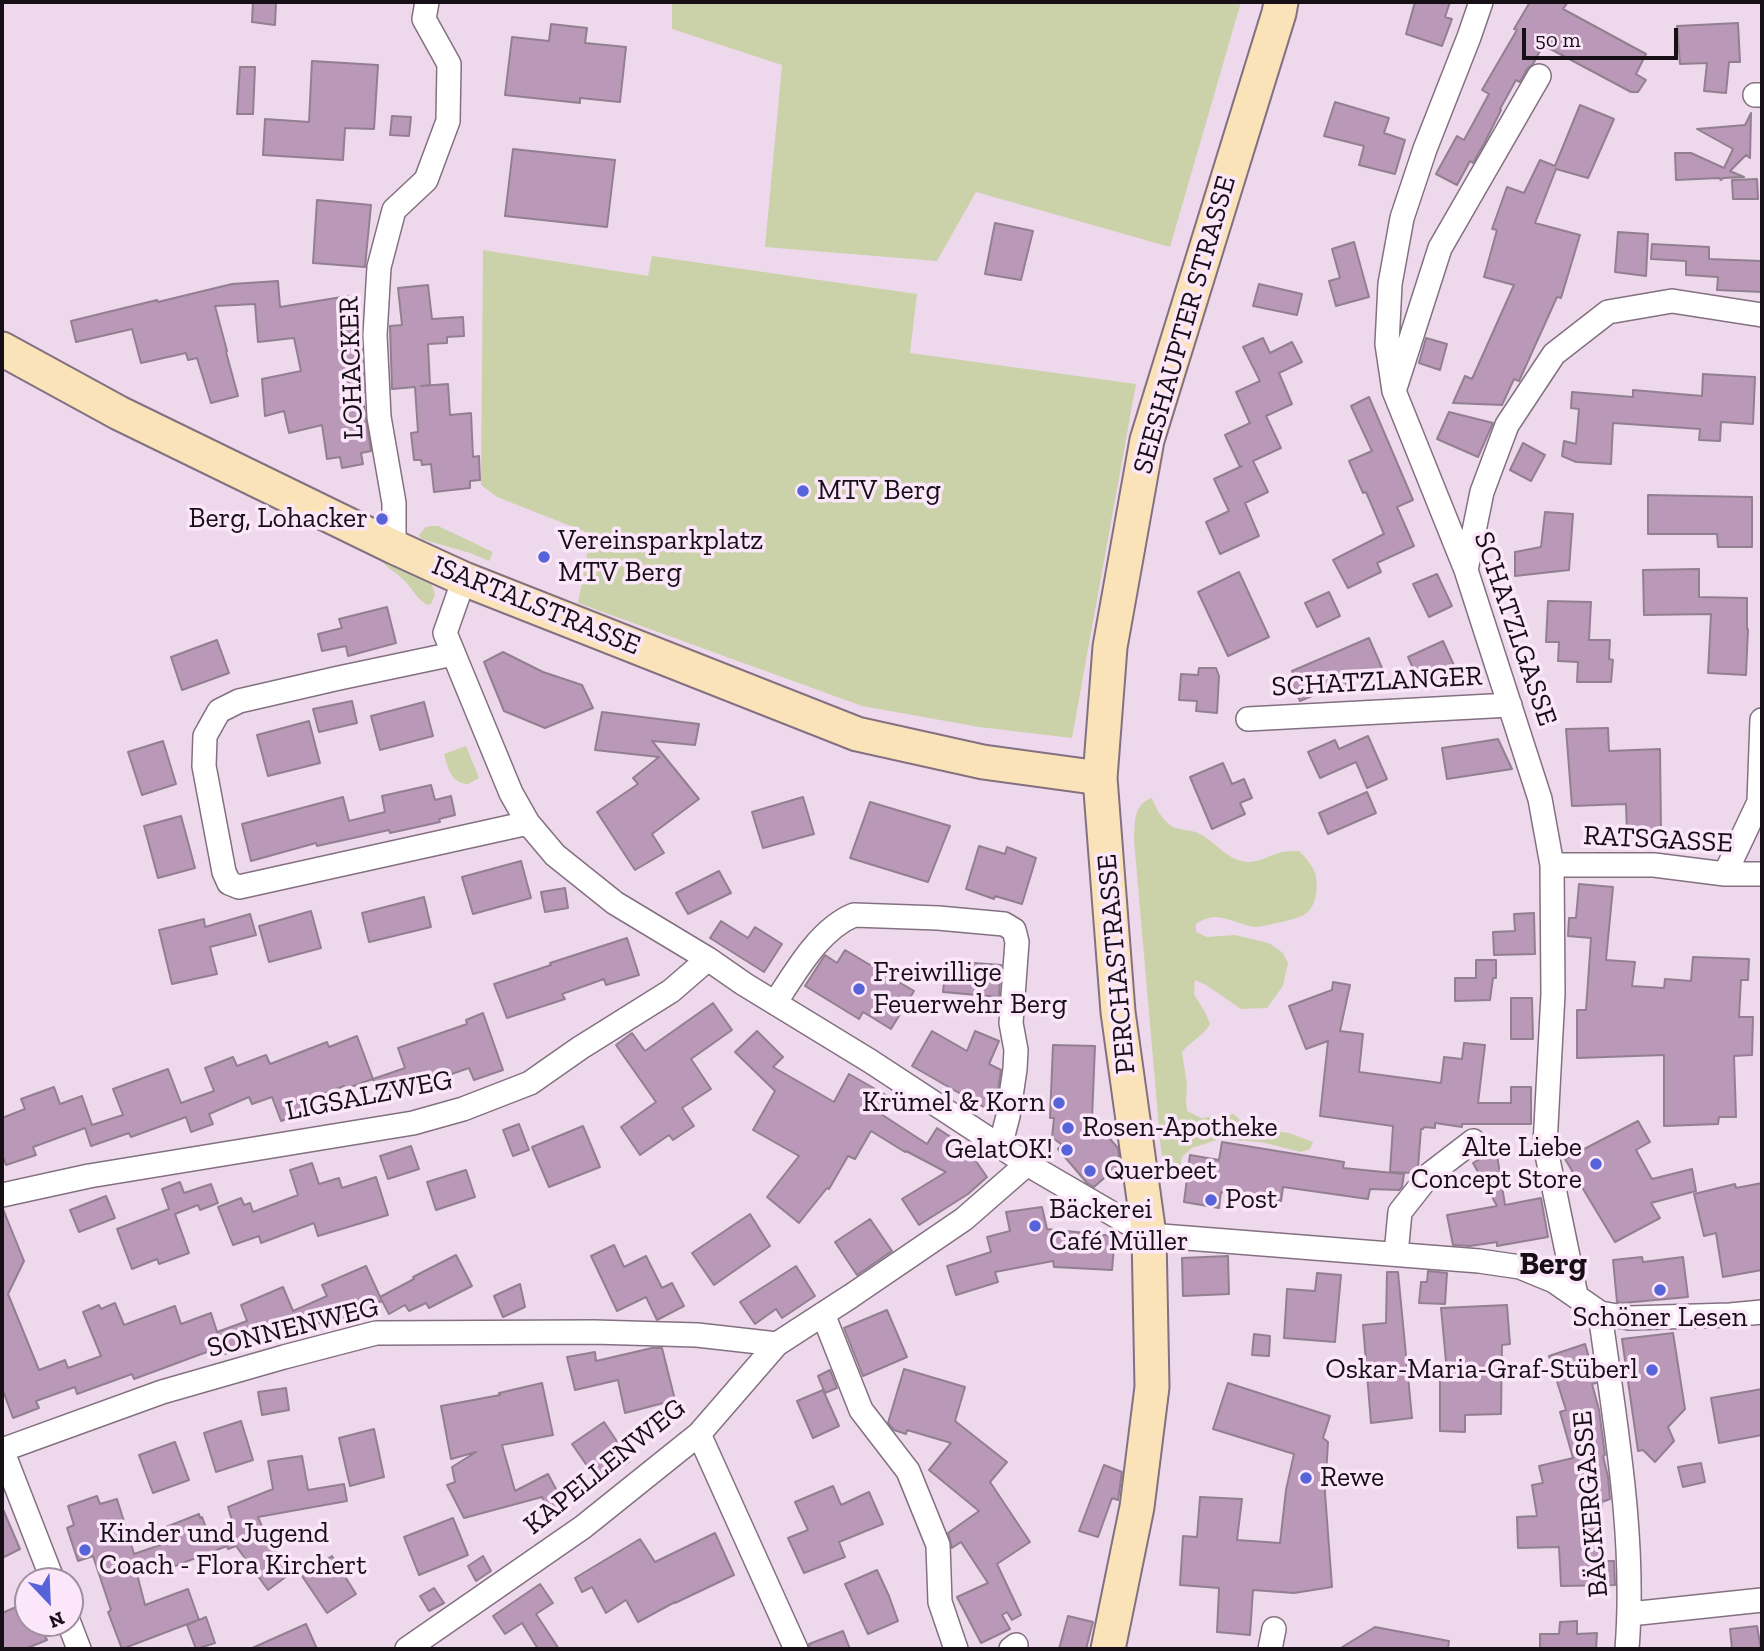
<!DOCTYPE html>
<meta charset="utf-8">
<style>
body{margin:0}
#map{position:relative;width:1764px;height:1651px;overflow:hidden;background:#eed9ec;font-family:"Zilla Slab",serif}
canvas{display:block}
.frame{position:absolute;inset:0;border:4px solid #160f16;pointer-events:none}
.north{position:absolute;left:14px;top:1567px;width:70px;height:70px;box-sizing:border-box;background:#fbe6fa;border:2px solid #9f909f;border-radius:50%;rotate:157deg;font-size:19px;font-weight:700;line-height:28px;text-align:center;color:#160f16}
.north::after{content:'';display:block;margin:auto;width:24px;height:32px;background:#5763d9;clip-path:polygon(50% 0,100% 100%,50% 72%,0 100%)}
.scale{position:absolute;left:1522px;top:28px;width:156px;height:32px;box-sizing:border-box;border:4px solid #160f16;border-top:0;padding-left:9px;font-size:21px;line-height:24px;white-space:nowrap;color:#160f16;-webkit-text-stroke:5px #fbe6fa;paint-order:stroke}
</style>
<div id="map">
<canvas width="1764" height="1651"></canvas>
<div class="frame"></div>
<div class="north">N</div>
<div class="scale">50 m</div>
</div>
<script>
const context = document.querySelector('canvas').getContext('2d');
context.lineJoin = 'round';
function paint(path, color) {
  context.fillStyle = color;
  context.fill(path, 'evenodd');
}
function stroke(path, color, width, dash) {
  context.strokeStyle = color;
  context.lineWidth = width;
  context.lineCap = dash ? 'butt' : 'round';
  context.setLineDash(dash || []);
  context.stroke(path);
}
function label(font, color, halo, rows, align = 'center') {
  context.font = font + ' "Zilla Slab",serif';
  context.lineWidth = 7;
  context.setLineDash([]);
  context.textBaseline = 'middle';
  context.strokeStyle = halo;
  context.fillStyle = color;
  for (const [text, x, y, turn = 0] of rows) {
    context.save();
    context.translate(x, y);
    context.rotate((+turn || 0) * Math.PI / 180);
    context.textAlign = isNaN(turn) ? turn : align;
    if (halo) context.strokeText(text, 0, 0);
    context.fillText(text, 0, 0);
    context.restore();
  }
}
paint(new Path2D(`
 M672 2H1241L1170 247 976 192 937 261 765 247 782 65 672 29Z
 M483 250 648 276 652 256 917 294 910 353 1136 384 1072 738 979 727 862 706 578 603 591 534 497 497 481 485Z
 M431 526H438L493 552 489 561 470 553 421 539 419 535 426 527Z
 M376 550 431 582 435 595 431 604 428 605C417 600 412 588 404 580 391 568 384 568 376 550Z
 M466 746 479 778 468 784C451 783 448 769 444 754Z
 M1152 798C1156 809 1161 817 1170 825 1178 831 1191 829 1200 834 1219 844 1227 862 1251 862 1262 861 1272 854 1282 852 1287 851 1293 851 1299 851 1313 865 1319 874 1316 894 1315 903 1310 912 1302 916 1296 919 1259 928 1254 927 1233 923 1217 909 1196 924V932L1207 937 1235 935 1269 943 1283 953 1288 963 1283 986 1267 1008 1241 1009 1206 985 1195 980 1194 994 1206 1014 1210 1024C1203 1036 1191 1041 1182 1052L1187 1085 1186 1100 1187 1111 1201 1118 1234 1114 1247 1127 1289 1133 1313 1142 1310 1149 1301 1152 1261 1142 1220 1139 1192 1148 1182 1157 1180 1168 1173 1179 1168 1175 1161 1151 1134 840C1135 823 1133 804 1152 798Z`), '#cbd2a9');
const building = new Path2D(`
 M253 2H276L275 25 252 22Z
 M1415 2H1450L1445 17 1452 19 1442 46 1406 34Z
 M1530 2H1568L1563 9 1646 54 1636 74 1646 80 1638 92H1631L1543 45 1533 64 1527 69 1520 82 1516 80 1500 109 1501 110 1484 144 1473 163 1470 161 1457 185 1436 174 1457 136 1464 140 1489 94 1482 90 1517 30 1514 29Z
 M1738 23 1740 62H1729L1726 93 1704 91 1707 63 1680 64 1677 26Z
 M551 24 587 28 585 43 626 47 620 102 580 98V103L505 95 512 37 549 41Z
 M312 61 378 65 374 129 345 128 343 160 263 155 265 119 309 122Z
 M240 67H255L253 114H237Z
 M1335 102 1389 118 1384 133 1405 140 1395 174 1359 165 1364 146 1324 136Z
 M1580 105 1614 119 1588 178 1556 169 1535 223 1580 235 1561 298 1557 297 1519 381 1514 379 1502 405 1453 403 1465 376 1472 379 1514 285 1484 277 1497 230 1492 229 1507 187 1524 193 1540 160 1555 166Z
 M1751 113 1750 158 1746 155 1730 171 1744 177 1723 178 1721 180 1719 178 1676 180 1675 153H1691L1724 168 1733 149 1697 129 1745 125Z
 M392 116 411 117 409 136 390 135Z
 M513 149 615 160 607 227 505 216Z
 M1757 179 1758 199H1733L1732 180Z
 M317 200 371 205 365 267 313 263Z
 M995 223 1033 231 1021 280 985 274Z
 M1618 232 1648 234 1646 276 1615 272Z
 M1354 242 1369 297 1336 306 1329 281 1340 278 1332 249Z
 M1652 244 1709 247V259L1762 261V292L1717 290 1718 277 1686 275V261L1651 259Z
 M278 281 280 307 348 296 352 316 359 315 361 329 364 392H362L371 451 361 453 363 464 342 468 340 457 327 459 322 425 289 433 284 411 265 416 262 379 301 371 294 338 258 342 255 304 215 306 227 351 226 352 238 396 211 403 197 358 188 360 186 353 141 363 132 329 76 342 71 321 157 300 158 302 232 284Z
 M1259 284 1302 294 1297 315 1253 306Z
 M428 285 432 319 463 317 464 336 447 337V343L428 344 430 385 421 386 448 384 450 415 471 413 473 457 479 456 480 480 470 481V488L434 492 431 464 422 465 421 460H414L411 433 418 432 415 387 392 389 390 326 402 325 398 288Z
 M1263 338 1270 353 1292 342 1302 362 1279 373 1292 404 1266 416 1281 448 1253 461 1268 492 1245 503 1259 536 1220 554 1206 522 1229 511 1214 479 1242 466 1240 467 1225 435 1250 423 1236 392 1260 381 1243 347Z
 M1426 338 1447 344 1440 370 1419 363Z
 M1703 374 1755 377 1753 424 1721 422 1720 441 1699 440 1700 429 1613 423 1611 464 1576 462 1562 456 1564 441 1576 444 1579 409 1571 408 1572 392 1633 397V390L1702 396Z
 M1369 397 1413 500 1397 507 1414 546 1377 563 1381 572 1348 588 1333 560 1384 534 1366 492 1363 493 1349 461 1372 451 1351 406Z
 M1449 412 1493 423 1478 457 1437 439Z
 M1523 443 1545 455 1531 481 1510 470Z
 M1648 495 1752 497V547H1718L1717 534H1648Z
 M1545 512 1573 514 1569 570 1515 576V552L1541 547Z
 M1699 569V597L1747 598V629H1748L1746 675 1708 673 1711 614 1644 615 1643 570Z
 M1239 572 1269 637 1228 656 1198 592Z
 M1437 574 1452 606 1429 617 1413 584Z
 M1329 592 1340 616 1317 627 1305 603Z
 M1548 601 1591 602 1589 640H1610L1609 659 1613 660 1611 682H1577L1578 662 1558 661 1559 642H1546Z
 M387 607 396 643 348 656 346 646 322 651 318 634 342 628 339 619Z
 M1369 638 1382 668 1346 684 1345 682 1300 701 1290 679 1295 677 1292 671Z
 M217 640 229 673 182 690 171 657Z
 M1443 641 1456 670 1421 686 1408 657Z
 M503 652 543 672 582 685 593 708 545 728 504 711 484 662Z
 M1199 668H1216L1219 676 1217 713 1196 711 1197 701 1179 700 1181 674 1198 675Z
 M352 701 357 723 319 732 313 709Z
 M424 702 433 736 380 750 371 716Z
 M602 712 699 724 695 745 652 741 699 799 652 834 664 853 635 870 597 812 638 784 633 778 659 757 595 750Z
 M309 721 320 763 268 776 257 735Z
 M1608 728 1609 751 1660 749 1661 832 1627 833 1626 804 1572 806 1566 729Z
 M1368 736 1387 779 1367 788 1356 762 1320 778 1308 752 1335 740 1339 749Z
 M1498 739 1512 769 1447 779 1442 748Z
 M163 741 176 784 142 795 128 752Z
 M1223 763 1232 784 1244 779 1252 798 1240 803 1245 814 1212 829 1190 777Z
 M431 785 435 800 451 796 455 815 439 819 440 822 390 833 389 830 317 846 316 843 251 861 242 824 343 797 349 821 385 812 382 796Z
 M1367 792 1376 813 1328 834 1319 813Z
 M803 797 814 834 763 848 752 812Z
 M870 802 950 826 928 882 850 858Z
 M181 816 195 868 158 878 144 826Z
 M979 846 1005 854 1007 847 1036 858 1022 904 995 896 994 899 966 889Z
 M521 861 531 898 473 914 462 877Z
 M719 871 731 893 688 914 676 893Z
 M1579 884 1613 887 1606 960 1635 962 1632 986 1664 988 1665 979 1691 981 1693 957 1749 959 1748 980H1741L1739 1017H1753L1752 1055 1734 1056 1736 1117H1719L1718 1124 1664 1126V1055L1577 1058V1010H1586L1591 938 1568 936 1569 918H1576Z
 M565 888 568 908 545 912 541 892Z
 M424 897 431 927 369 942 362 913Z
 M311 911 321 948 269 962 259 926Z
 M1534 913 1535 954 1494 955 1493 932 1515 931 1514 914Z
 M250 914 256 935 210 947 217 974 172 984 159 930 204 919 205 927Z
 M721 921 748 938 755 927 782 944 764 972 710 938Z
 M627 938 639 975 606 985 604 979 562 994 565 999 507 1018 494 984 551 965 550 963Z
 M845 950 914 991 891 1029 863 1012 859 1019 805 986 825 955 837 963Z
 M1476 960H1496V978H1493L1490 1000 1455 1001V978H1476Z
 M946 961 1001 965 999 997 943 992Z
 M1333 982 1350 985 1340 1031 1363 1034 1359 1072 1441 1083 1444 1057 1462 1059 1464 1043 1485 1045 1478 1103H1511V1087H1531V1124H1462V1127L1435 1123V1128L1424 1127 1423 1129H1421L1418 1167 1413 1173 1390 1172 1393 1126 1320 1116 1328 1041 1306 1049 1289 1006 1332 990Z
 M1511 998H1532L1533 1039H1511Z
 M713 1003 732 1030 691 1059 711 1089 682 1108 694 1126 673 1140 669 1135 640 1155 621 1127 656 1102 616 1045 632 1033 645 1051Z
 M483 1013 503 1070 474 1080 469 1068 408 1089 409 1091 381 1101 373 1079 405 1068 398 1048 467 1024 466 1020Z
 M757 1031 783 1057 773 1067 834 1102 849 1074 891 1098 881 1114 927 1144 937 1128 963 1145 973 1157 987 1177 968 1194 919 1225 902 1199 946 1172 906 1151 905 1152 871 1131 855 1159 848 1156 829 1189 827 1188 799 1223 767 1197 799 1156 753 1130 775 1091 735 1052Z
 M932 1031 967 1051 975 1031 999 1041 989 1064 1001 1070 998 1091 987 1109 912 1066Z
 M357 1036 373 1079 345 1089 344 1086 302 1102 306 1112 281 1121 272 1097 252 1104 249 1097 209 1114 213 1124 191 1132 186 1117 131 1137 129 1133 91 1146 85 1128 33 1147 36 1155 6 1165 2 1154V1118L25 1109 21 1099 54 1087 60 1104 82 1096 92 1125 123 1115 113 1089 168 1069 181 1103 214 1091 205 1068 233 1057 237 1066 266 1055 270 1064 327 1042 329 1047Z
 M1053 1045 1095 1046 1092 1119 1118 1148 1120 1164 1094 1187 1087 1183 1058 1149 1062 1145 1052 1137 1054 1118H1050Z
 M1638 1121 1650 1142 1636 1150 1652 1179 1692 1169 1696 1191 1651 1203 1660 1218 1615 1242 1565 1159Z
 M519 1124 529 1150 513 1156 503 1130Z
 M583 1126 600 1167 549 1187 532 1147Z
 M1222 1142 1344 1162 1343 1168 1404 1174 1402 1187 1399 1190 1370 1189 1368 1199 1283 1187 1281 1201 1221 1192 1219 1208 1184 1202 1190 1155 1219 1160Z
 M411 1146 419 1169 388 1179 380 1156Z
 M1496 1149 1505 1205 1541 1198 1548 1237 1497 1246V1242L1470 1246 1453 1245 1447 1215 1497 1206 1473 1163Z
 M312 1163 319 1184 339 1178 342 1188 376 1177 388 1215 318 1236 314 1223 261 1243 259 1236 233 1245 218 1207 241 1198 244 1205 250 1203 253 1212 298 1195 290 1170Z
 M466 1170 475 1197 436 1210 427 1182Z
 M180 1182 184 1193 211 1184 218 1203 200 1210 198 1205 175 1214 189 1253 159 1264 157 1259 132 1269 117 1229 169 1209 162 1189Z
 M1762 1183V1270L1723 1277 1716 1233 1704 1236 1694 1194 1735 1184 1736 1188Z
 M106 1196 115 1218 79 1232 70 1210Z
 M1042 1207 1047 1229 1115 1236 1112 1270 1054 1267 1053 1261 995 1272 998 1282 956 1295 947 1266 991 1252 987 1237 1010 1231 1006 1212Z
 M2 1209H3L24 1261 8 1294 39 1370 65 1360 68 1368 101 1356 83 1312 99 1305 101 1309 115 1303 124 1325 175 1306 181 1324 211 1313 217 1332 247 1321 241 1305 283 1287 293 1311 327 1296 322 1285 366 1266 382 1301 338 1320 336 1316 302 1331 297 1320 243 1344 244 1347 225 1354 223 1346 134 1379 132 1374 77 1394 75 1387 36 1401 39 1408 13 1418 2 1388Z
 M750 1214 770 1246 714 1285 692 1253Z
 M870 1219 892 1251 857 1275 835 1242Z
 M614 1245 624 1267 646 1256 662 1288 672 1283 684 1306 657 1320 646 1297 617 1311 591 1256Z
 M456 1255 472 1286 429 1308 426 1303 409 1311 405 1305 389 1314 380 1297 414 1279 413 1277Z
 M1228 1256 1229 1294 1183 1296 1182 1258Z
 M1642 1257 1643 1262 1683 1257 1688 1297 1623 1303 1617 1302 1613 1260Z
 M796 1266 815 1296 782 1318 776 1309 755 1324 740 1302Z
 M1428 1271 1447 1273 1445 1304 1419 1303 1421 1282H1427Z
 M1387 1272H1398L1412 1418 1371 1423 1363 1325 1386 1323Z
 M1317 1273 1341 1275 1335 1342 1284 1338 1287 1289 1315 1291Z
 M520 1284 525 1307 503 1317 494 1296Z
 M1507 1305 1510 1344 1502 1345 1501 1414 1465 1415V1432L1440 1431V1372H1447L1441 1308Z
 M887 1310 907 1357 863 1376 844 1328Z
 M1673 1333 1685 1409 1668 1427 1674 1441 1655 1462 1643 1450 1638 1451 1622 1339Z
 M1254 1334 1270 1336 1269 1356 1252 1355Z
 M1585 1344 1594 1374 1596 1383 1592 1384 1599 1410 1605 1455 1603 1456 1608 1477 1610 1499 1602 1502V1561H1614L1615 1585 1561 1586 1559 1547 1518 1548 1517 1517 1537 1516 1532 1485 1543 1483 1539 1466 1573 1458 1560 1412 1566 1410 1549 1356Z
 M652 1348H662L675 1400 625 1413 618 1380 575 1390 567 1357 595 1352 596 1361Z
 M904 1369 965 1387 955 1421 1007 1462 990 1482 1030 1542 997 1564 1021 1615 1012 1620 1007 1612 1002 1615 1010 1629 981 1643 957 1597 988 1583 961 1542 952 1548 948 1533 979 1511 929 1470 951 1443 907 1430 906 1434 894 1430 888 1423Z
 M830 1370 837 1388 825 1393 818 1376Z
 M542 1383 553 1435 502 1445 515 1491 548 1474 565 1506 550 1514 542 1497 464 1518 447 1485 455 1482 452 1467 476 1452 451 1459 441 1406 500 1395 499 1393Z
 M1228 1383 1330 1416 1323 1438 1328 1442 1325 1493 1332 1587 1294 1593 1253 1590 1250 1635 1217 1632 1219 1588 1180 1585 1183 1536 1197 1537 1200 1497 1242 1499 1237 1540 1280 1543 1286 1490 1294 1454 1213 1429Z
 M286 1388 289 1410 262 1415 258 1392Z
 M1762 1389V1435L1719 1443 1711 1398Z
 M823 1390 839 1426 813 1438 797 1401Z
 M241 1421 253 1460 216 1472 204 1433Z
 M604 1422 630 1461 599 1483 572 1444Z
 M374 1429 384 1477 350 1486 339 1438Z
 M175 1442 189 1480 153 1493 139 1455Z
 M302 1456 308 1490 344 1484 347 1501 258 1517 267 1538 291 1573 268 1590 236 1546 228 1549 227 1546 175 1566 173 1562 137 1574 145 1605 188 1589 199 1620 206 1617 215 1643 196 1649 187 1625 198 1620 122 1649 108 1612 111 1610 93 1556 78 1561 67 1528 74 1525 68 1506 97 1496 100 1504 117 1499 134 1554 166 1543 161 1529 199 1514 200 1518 202 1517 208 1533 233 1524 228 1507 273 1489 268 1461Z
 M1701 1463 1705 1482 1683 1487 1678 1467Z
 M1104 1465 1122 1472 1118 1500 1112 1498 1098 1537 1079 1531Z
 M833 1486 841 1505 869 1492 883 1524 839 1542 845 1557 804 1573 788 1538 808 1530 795 1502Z
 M2 1507 20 1549 2 1558Z
 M453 1518 468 1555 419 1575 404 1537Z
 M715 1533 734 1575 675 1603V1602L638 1622 626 1600 606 1613 592 1587 582 1592 575 1578 640 1539 655 1562Z
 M332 1556 356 1594 327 1613 302 1576Z
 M483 1556 491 1571 476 1581 468 1566Z
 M877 1570 889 1596 898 1621 868 1634 845 1584Z
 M540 1584 553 1603 536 1614 559 1649H538L522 1623 505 1634 493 1616Z
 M434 1588 444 1603 429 1611 420 1596Z
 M28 1602V1623H39L47 1640 25 1649H2V1613Z
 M1068 1616 1093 1622 1086 1649H1059Z
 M1577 1621V1634L1597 1633 1596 1649H1540V1634H1559L1560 1622Z
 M306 1624 317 1649H250Z
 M1757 1626 1761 1649H1732L1730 1629Z
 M1375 1627 1449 1641 1448 1649H1339Z
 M843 1631 850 1649H810L809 1644Z`);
paint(building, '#ba98b7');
stroke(building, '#927f90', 2);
const minor = new Path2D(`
 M1481 2 1469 37 1425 149 1402 218 1390 284 1387 344 1394 391 1466 570 1540 799 1552 865 1553 994 1545 1145 1576 1295
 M1755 95H1762
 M1396 385 1440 248 1539 76
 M394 547V503L379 417 375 335 379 267 394 210 426 180 448 121 449 64 424 19 427 2
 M1466 570 1482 492 1507 425 1554 354 1608 312 1672 301 1762 315
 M464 579 445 633 511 793 528 823 555 855 615 903 708 959 744 984 870 1061 1027 1164 1149 1235 1479 1261 1520 1267 1554 1281 1600 1313 1629 1318 1730 1315 1762 1312
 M453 654 339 678 239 701 219 711 205 736 204 766 224 872 229 883 239 887 528 823
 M1248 719 1510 705
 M1552 865H1654L1725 874H1762
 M1725 874 1759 802 1762 720
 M775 1003C795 973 819 929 854 915L938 918 1004 924 1014 930 1017 942 1011 1023 1016 1050 1015 1069 1008 1116 1000 1147
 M2 1195 89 1176 413 1123 463 1109 530 1083 580 1048 671 991 708 959
 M1396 1254 1400 1212 1430 1174 1473 1141
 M1600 1313C1615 1424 1636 1537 1627 1649
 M823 1314 861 1410 908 1471 938 1545 940 1602 956 1649
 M699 1434 796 1649
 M2 1450 162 1392 284 1357 376 1333 594 1332 697 1335 777 1344
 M2 1450 53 1581
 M1630 1614 1762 1600
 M69 1623 79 1649
 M407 1649 583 1527 699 1434 777 1344 851 1296 964 1219 1027 1164
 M1011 1649 1016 1645
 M1270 1649 1274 1629`);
const secondary = new Path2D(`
 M2 349 119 413 394 547 464 579 857 734 983 762 1100 778
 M1108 1649 1137 1507 1152 1387 1149 1235 1118 1012 1100 778 1110 647 1147 440 1279 13 1281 2`);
stroke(minor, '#837081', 26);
stroke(secondary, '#837081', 37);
stroke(minor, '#fff', 23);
stroke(secondary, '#fae3b8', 33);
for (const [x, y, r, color] of [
 [803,491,7,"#5763d9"],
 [382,519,7,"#5763d9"],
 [544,557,7,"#5763d9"],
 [859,989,7,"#5763d9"],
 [1059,1103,7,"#5763d9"],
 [1068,1128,7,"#5763d9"],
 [1067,1150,7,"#5763d9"],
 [1596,1164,7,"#5763d9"],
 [1090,1171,7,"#5763d9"],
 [1211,1200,7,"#5763d9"],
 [1035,1226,7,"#5763d9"],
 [1660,1290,7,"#5763d9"],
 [1652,1370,7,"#5763d9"],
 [1306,1478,7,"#5763d9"],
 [85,1550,7,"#5763d9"]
]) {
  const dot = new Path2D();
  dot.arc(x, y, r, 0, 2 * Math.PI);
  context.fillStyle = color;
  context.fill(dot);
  stroke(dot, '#fbe6fa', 2.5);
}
label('28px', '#160f16', '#fbe6fa', [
 ["SEESHAUPTER STRASSE",1185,325,-74],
 ["LOHACKER",352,368,-92],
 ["ISARTALSTRASSE",536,606,22],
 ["SCHATZLGASSE",1515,629,71],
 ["SCHATZLANGER",1377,682,-3],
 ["RATSGASSE",1658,840,3],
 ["PERCHASTRASSE",1117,964,-95],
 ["LIGSALZWEG",369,1096,-11],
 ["SONNENWEG",293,1328,-14],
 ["KAPELLENWEG",605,1467,-39],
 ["BÄCKERGASSE",1591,1504,-95]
]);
label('28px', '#160f16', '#fbe6fa', [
 ["MTV Berg",817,491],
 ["Berg, Lohacker",368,519,"right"],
 ["Vereinsparkplatz",558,541],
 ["MTV Berg",558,573],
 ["Freiwillige",873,973],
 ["Feuerwehr Berg",873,1005],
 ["Krümel & Korn",1045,1103,"right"],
 ["Rosen-Apotheke",1082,1128],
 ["Alte Liebe",1582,1148,"right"],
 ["Concept Store",1582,1180,"right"],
 ["GelatOK!",1053,1150,"right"],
 ["Querbeet",1104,1171],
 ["Post",1225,1200],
 ["Bäckerei",1049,1210],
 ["Café Müller",1049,1242],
 ["Schöner Lesen",1660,1318,"center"],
 ["Oskar-Maria-Graf-Stüberl",1638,1370,"right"],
 ["Rewe",1320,1478],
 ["Kinder und Jugend",99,1534],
 ["Coach - Flora Kirchert",99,1566]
], 'left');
label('bold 32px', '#160f16', '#fbe6fa', [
 ["Berg",1553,1265]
]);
</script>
